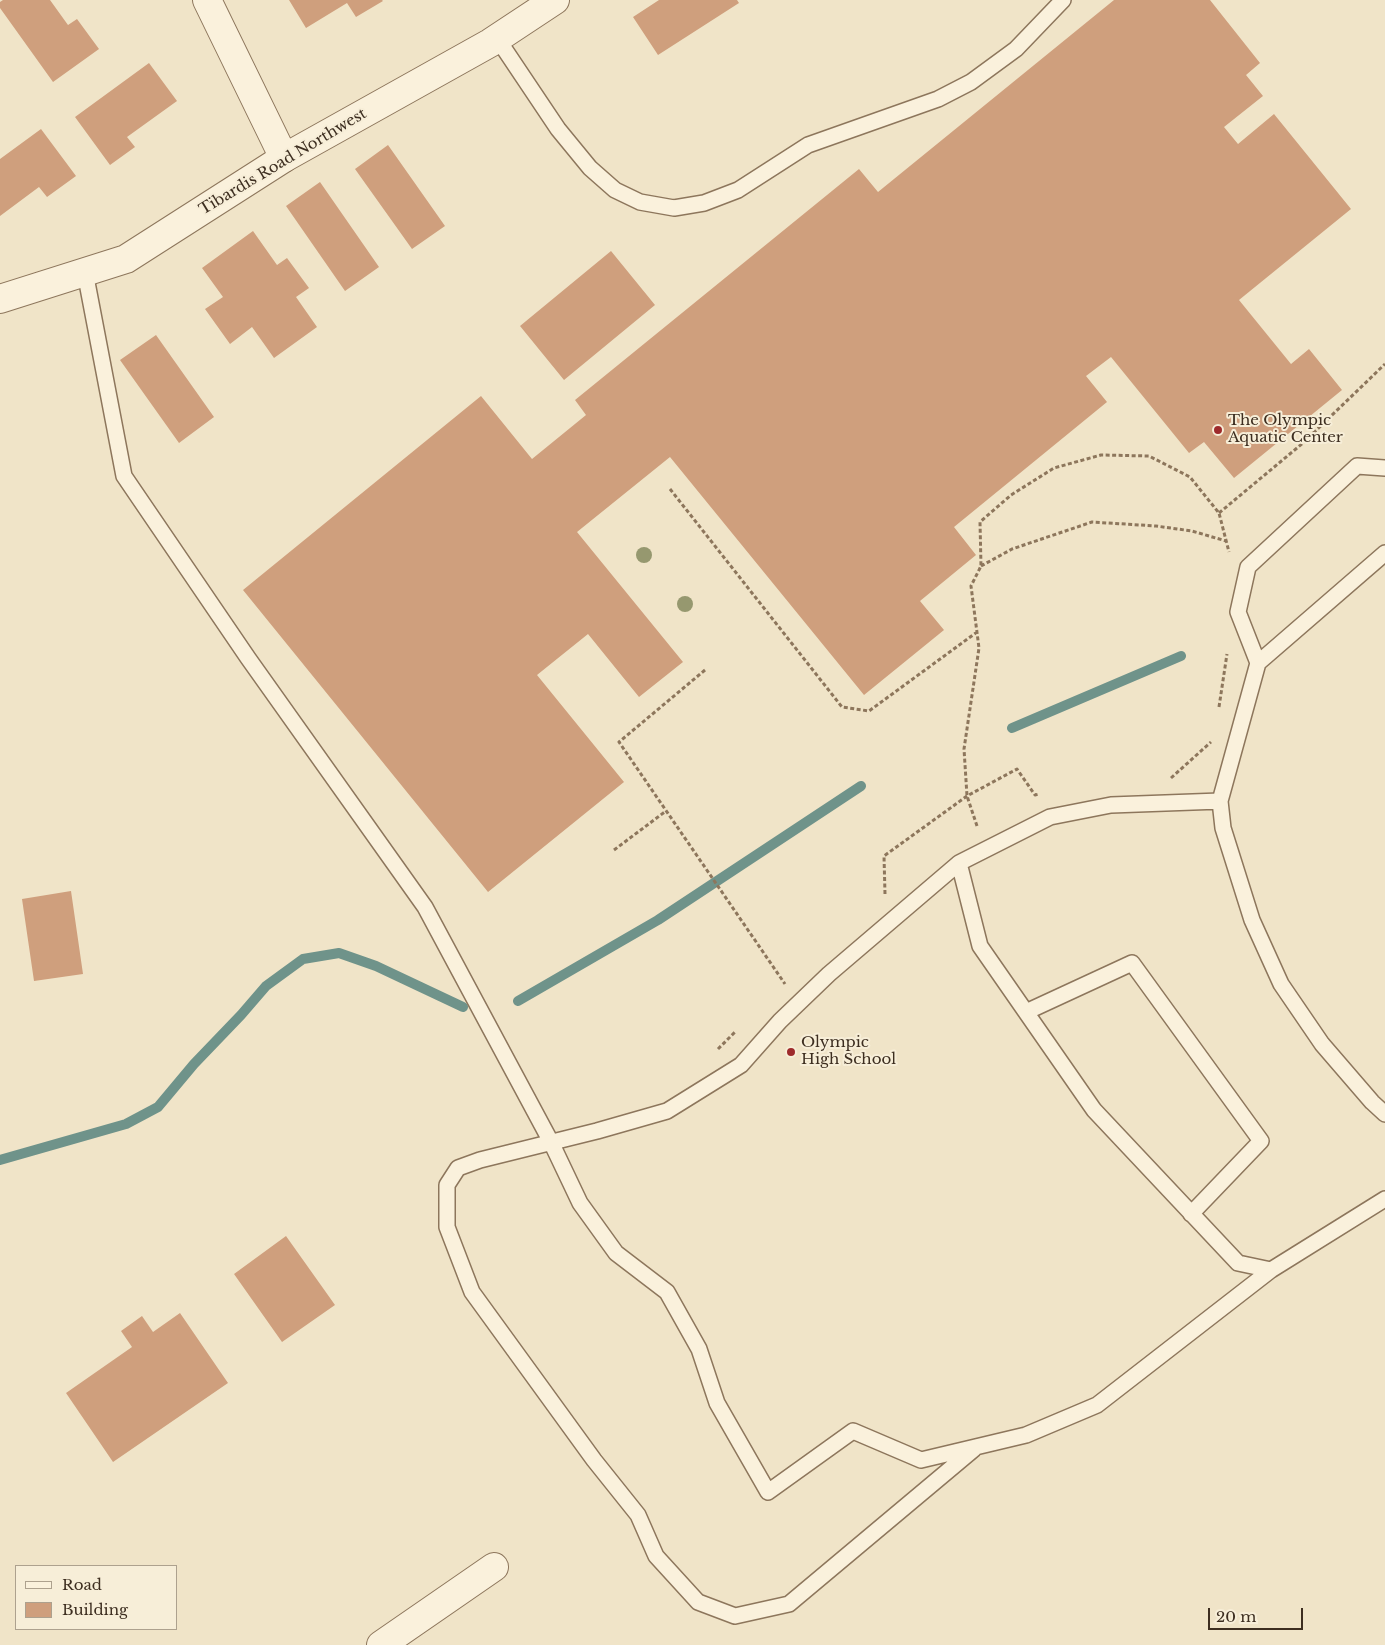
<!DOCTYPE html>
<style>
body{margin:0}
#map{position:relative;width:1385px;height:1645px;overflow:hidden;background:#f0e4c8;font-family:"Libre Baskerville",serif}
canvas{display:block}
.legend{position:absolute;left:15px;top:1565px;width:162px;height:65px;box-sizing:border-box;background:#f7eed8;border:1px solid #ada18e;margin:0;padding:6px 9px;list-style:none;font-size:15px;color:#3d2e20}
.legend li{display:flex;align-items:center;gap:10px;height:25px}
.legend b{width:25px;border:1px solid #ada18e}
.scale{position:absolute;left:1208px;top:1608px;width:95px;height:22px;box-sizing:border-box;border:2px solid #3d2e20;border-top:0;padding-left:6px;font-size:15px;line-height:18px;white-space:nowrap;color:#3d2e20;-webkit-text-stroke:4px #f7eed8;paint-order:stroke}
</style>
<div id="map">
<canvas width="1385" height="1645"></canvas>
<ul class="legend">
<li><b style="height:6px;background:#faf1dc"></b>Road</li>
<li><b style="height:14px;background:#cf9f7d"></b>Building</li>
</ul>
<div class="scale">20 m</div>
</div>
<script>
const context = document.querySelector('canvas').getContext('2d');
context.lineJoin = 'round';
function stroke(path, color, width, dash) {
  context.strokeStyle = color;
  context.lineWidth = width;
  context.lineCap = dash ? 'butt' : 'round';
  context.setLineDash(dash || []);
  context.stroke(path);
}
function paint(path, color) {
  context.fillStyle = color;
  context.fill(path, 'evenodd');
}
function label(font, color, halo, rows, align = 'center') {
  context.font = font + ' "Libre Baskerville",serif';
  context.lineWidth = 4;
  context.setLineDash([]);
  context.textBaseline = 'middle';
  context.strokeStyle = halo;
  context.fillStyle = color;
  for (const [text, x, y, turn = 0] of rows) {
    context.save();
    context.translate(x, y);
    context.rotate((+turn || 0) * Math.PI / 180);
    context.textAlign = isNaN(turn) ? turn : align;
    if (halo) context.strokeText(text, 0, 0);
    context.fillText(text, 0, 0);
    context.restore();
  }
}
stroke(new Path2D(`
 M1012 728 1181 656
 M518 1001 658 920 861 786
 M0 1160 126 1124 158 1107 194 1064 241 1015 266 986 303 959 339 953 376 966 463 1007`), '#6f938a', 10);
paint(new Path2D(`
 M3 0H50L68 25 77 19 99 49 53 82 0 8V2Z
 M289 0H382L383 1 356 17 347 3 306 28Z
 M659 0H737L739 3 658 55 633 17Z
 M1114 0H1210L1260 63 1246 75 1263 96 1224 127 1238 144 1274 114 1351 209 1239 300 1291 364 1309 349 1342 390 1234 478 1204 442 1189 453 1111 357 1086 376 1107 402 954 527 976 555 920 601 944 630 864 695 670 457 577 532 683 662 639 697 588 634 537 675 624 782 488 892 243 590 481 396 532 459 586 415 575 400 859 169 878 192Z
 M149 63 177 101 127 137 135 147 110 165 75 117Z
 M41 129 76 176 47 197 39 187 0 216V159Z
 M388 145 445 226 412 249 355 169Z
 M320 182 379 267 345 291 286 206Z
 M253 231 277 265 287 258 309 288 296 297 317 327 274 358 252 327 230 344 205 309 223 297 202 268Z
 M611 251 655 305 564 380 520 326Z
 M156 335 214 417 179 443 120 360Z
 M71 891 83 974 34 981 22 899Z
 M286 1236 335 1305 282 1342 234 1274Z
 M180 1313 228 1383 113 1462 66 1393 132 1347 121 1331 142 1316 153 1332Z`), '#cf9f7d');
const service = new Path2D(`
 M497 38 558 129 590 168 615 190 640 202 674 208 704 203 738 190 808 145 938 99 971 82 1016 49 1063 0
 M85 272 124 476 248 658 425 907 551 1142 580 1203 616 1253 667 1292 699 1349 717 1403 768 1492 853 1431 921 1460 1026 1435 1097 1405 1271 1270
 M1385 468 1357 466 1248 567 1238 612 1258 663 1220 801 1223 828 1252 920 1281 984 1322 1044 1372 1102 1385 1114
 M1258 663 1385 553
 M1220 801 1111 805 1050 817 959 863 980 946 1094 1110 1238 1263 1271 1270 1385 1199
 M959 863 829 974 780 1021 741 1065 667 1111 597 1131 480 1160 458 1168 447 1185V1227L472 1292 594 1460 638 1515 656 1556 698 1602 735 1616 789 1604 974 1449
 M1026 1012 1132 963 1261 1141 1191 1214`);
const minor = new Path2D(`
 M207 0 284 158
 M381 1645 494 1567`);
const tertiary = new Path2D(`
 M0 299 126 259 284 158 490 43 555 0`);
stroke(service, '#8d765c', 18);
stroke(minor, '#8d765c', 30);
stroke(tertiary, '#8d765c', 30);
stroke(new Path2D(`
 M670 489 842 707 869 711 977 632
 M1219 513 1303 443 1385 364
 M981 566 1012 549 1092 522 1156 526 1192 531 1226 541
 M705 670 619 742 785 984
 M1219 707 1227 654
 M1171 778 1211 742
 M977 826 967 796 964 749 979 648 971 586 981 566 980 522 1011 495 1054 468 1101 455 1149 456 1190 477 1219 513 1229 552
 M614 850 666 811
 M885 894 884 856 967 796 1017 769 1035 795 1039 794
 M718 1049 735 1032`), '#8d765c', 3, [4, 2.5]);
stroke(service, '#faf1dc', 15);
stroke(minor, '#faf1dc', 28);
stroke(tertiary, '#faf1dc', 28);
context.fillStyle = '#96986f';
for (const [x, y] of [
 [644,555],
 [685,604]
]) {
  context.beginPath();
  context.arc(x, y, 8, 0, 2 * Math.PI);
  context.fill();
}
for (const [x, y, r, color] of [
 [1218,430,5,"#9e2a2b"],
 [791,1052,5,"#9e2a2b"]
]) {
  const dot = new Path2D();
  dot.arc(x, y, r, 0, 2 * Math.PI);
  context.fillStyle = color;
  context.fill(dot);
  stroke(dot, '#f7eed8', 2);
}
label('15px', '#3d2e20', '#f7eed8', [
 ["Tibardis Road Northwest",283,162,-31]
]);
label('15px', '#3d2e20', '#f7eed8', [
 ["The Olympic",1228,421],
 ["Aquatic Center",1228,438],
 ["Olympic",801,1043],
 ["High School",801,1060]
], 'left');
</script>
